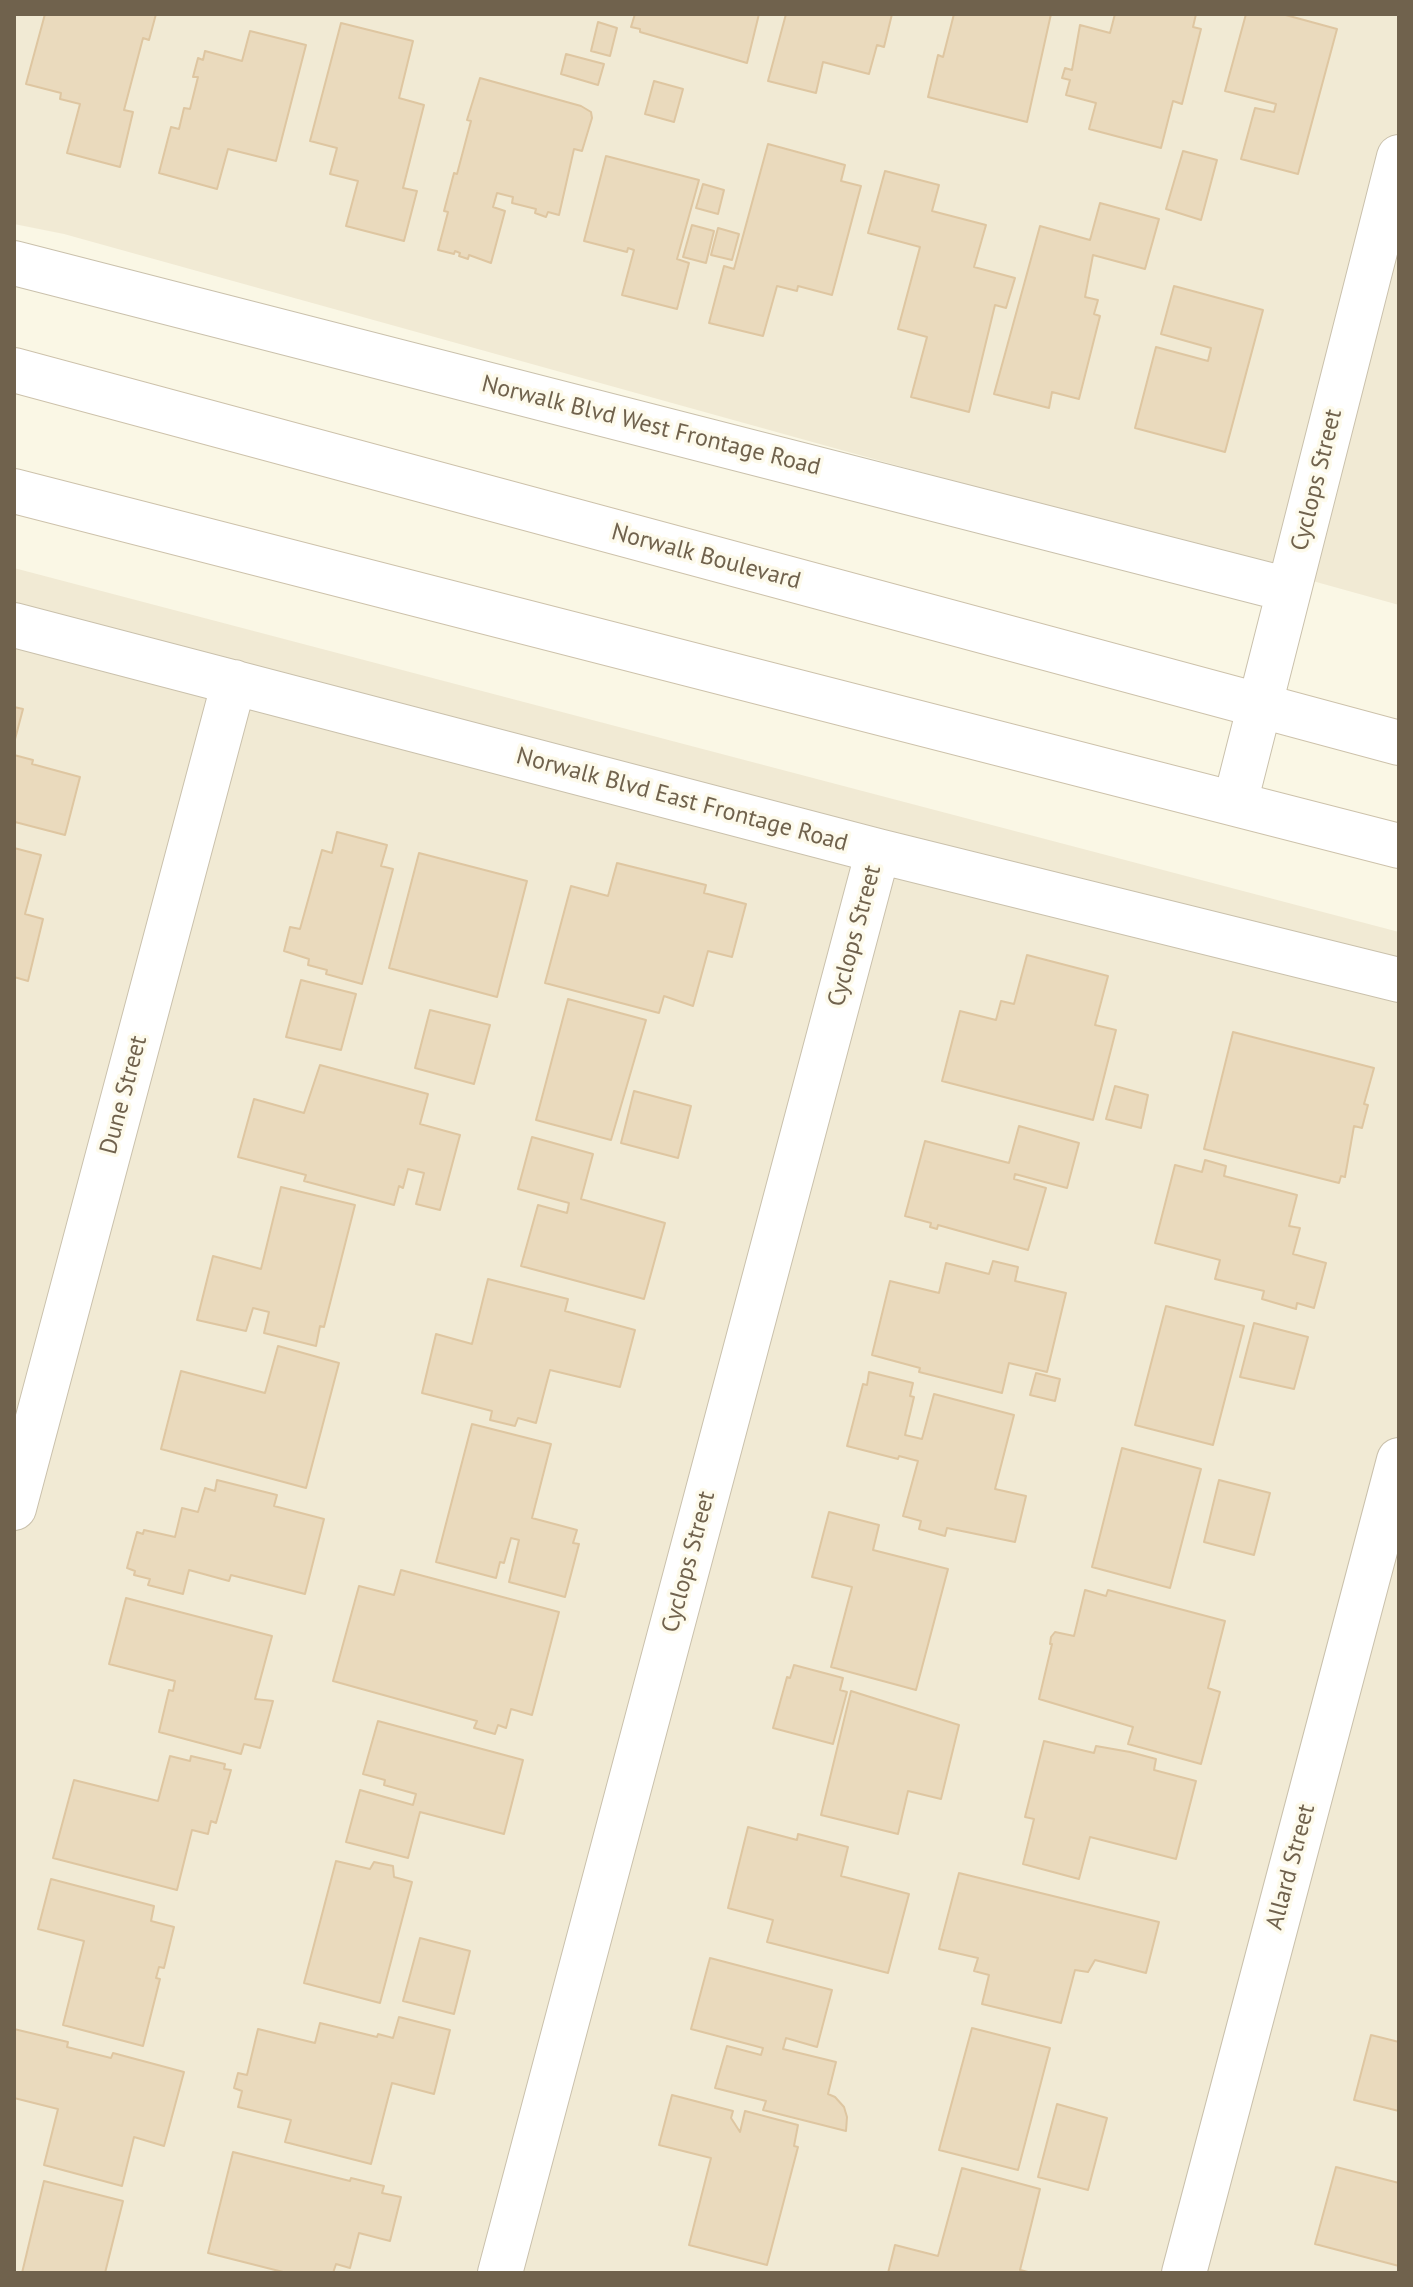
<!DOCTYPE html>
<style>
body{margin:0}
#map{position:relative;width:1413px;height:2287px;overflow:hidden;background:#faf7e5;font-family:"PT Sans",sans-serif}
canvas{display:block}
.frame{position:absolute;inset:0;border:16px solid #70624d;pointer-events:none}
</style>
<div id="map">
<canvas width="1413" height="2287"></canvas>
<div class="frame"></div>
</div>
<script>
const g = document.querySelector('canvas').getContext('2d');
g.lineJoin = 'round';
function fillPath(path, color) {
  g.fillStyle = color;
  g.fill(path, 'evenodd');
}
function toPath(rows) {
  const path = new Path2D();
  for (const r of rows) {
    path.moveTo(r[0], r[1]);
    for (let i = 2; i < r.length; i += 2) path.lineTo(r[i], r[i + 1]);
  }
  return path;
}
function strokePath(path, color, width, dash) {
  g.strokeStyle = color;
  g.lineWidth = width;
  g.lineCap = dash ? 'butt' : 'round';
  g.setLineDash(dash || []);
  g.stroke(path);
}
function drawText(font, color, halo, rows, align = 'center') {
  g.font = font + ' "PT Sans",sans-serif';
  g.lineWidth = 7;
  g.setLineDash([]);
  g.textBaseline = 'middle';
  g.strokeStyle = halo;
  g.fillStyle = color;
  for (const [text, x, y, turn = 0] of rows) {
    g.save();
    g.translate(x, y);
    g.rotate((+turn || 0) * Math.PI / 180);
    g.textAlign = isNaN(turn) ? turn : align;
    if (halo) g.strokeText(text, 0, 0);
    g.fillText(text, 0, 0);
    g.restore();
  }
}
fillPath(toPath([
 [14,14,1399,14,1399,605,64,234,14,224],
 [14,568,1399,932,1399,2273,14,2273]
]), '#f1ead4');
const building = toPath([
 [45,14,156,14,149,40,143,38,124,110,133,112,120,167,67,153,80,104,60,99,61,93,26,84,45,14],
 [635,14,759,14,747,63,640,32,640,29,631,27,635,14],
 [786,14,892,14,884,47,877,45,869,74,823,62,816,93,768,81,786,14],
 [954,14,1051,14,1027,122,928,97,938,55,943,57,954,14],
 [1115,14,1196,14,1193,27,1201,29,1182,104,1173,101,1161,148,1089,129,1096,103,1066,95,1070,80,1062,78,1065,68,1072,70,1080,25,1110,33,1115,14],
 [1246,14,1282,14,1337,29,1298,174,1241,159,1255,108,1274,112,1276,104,1225,91,1246,14],
 [598,22,617,28,610,56,591,51,598,22],
 [341,23,413,41,399,98,424,105,403,188,417,191,404,241,346,226,358,181,330,174,337,148,310,141,341,23],
 [250,31,306,45,276,161,228,149,217,189,159,173,171,127,179,129,184,108,190,109,198,77,193,77,198,58,203,60,205,51,242,61,250,31],
 [566,54,604,64,598,85,561,74,566,54],
 [480,78,581,106,591,112,592,118,582,151,574,149,559,215,548,212,546,217,535,213,536,209,512,203,513,197,497,193,493,207,505,211,491,263,469,255,468,259,459,256,460,253,455,251,454,254,438,250,448,212,444,211,454,173,457,174,471,121,467,120,480,78],
 [654,81,683,89,674,122,645,114,654,81],
 [768,144,845,165,841,181,861,186,832,295,798,286,797,291,777,286,763,336,709,323,724,266,734,269,768,144],
 [1183,151,1217,160,1201,220,1166,209,1183,151],
 [606,156,699,180,677,259,689,263,677,309,622,295,634,250,628,248,627,252,584,241,606,156],
 [885,171,939,185,932,211,986,225,974,267,1015,278,1006,308,995,305,969,412,911,397,927,337,898,329,920,247,868,233,885,171],
 [703,184,724,190,718,214,696,208,703,184],
 [1100,203,1159,219,1145,269,1093,255,1085,297,1098,300,1094,314,1100,316,1079,399,1052,392,1049,408,994,394,1040,226,1090,240,1100,203],
 [692,225,714,231,706,263,683,257,692,225],
 [718,228,739,234,732,260,711,255,718,228],
 [1174,286,1263,310,1225,452,1135,428,1156,347,1208,361,1211,348,1161,334,1174,286],
 [14,707,23,709,14,743,14,707],
 [14,755,33,760,32,764,80,777,65,835,15,822,14,827,14,755],
 [337,832,387,845,381,866,393,869,362,984,326,974,327,970,308,965,309,959,284,951,290,927,300,929,322,850,332,853,337,832],
 [14,848,41,855,25,914,43,919,28,981,14,977,14,848],
 [419,853,527,881,497,997,389,968,419,853],
 [617,863,706,885,704,893,746,904,732,957,708,951,693,1006,664,996,659,1013,545,983,571,886,608,896,617,863],
 [1027,955,1108,976,1095,1025,1116,1030,1093,1120,942,1081,960,1011,996,1020,1001,1001,1014,1004,1027,955],
 [301,980,356,994,341,1050,286,1037,301,980],
 [568,999,646,1020,611,1140,536,1120,568,999],
 [430,1010,490,1025,474,1084,415,1068,430,1010],
 [1233,1032,1374,1068,1364,1104,1368,1105,1362,1128,1354,1126,1345,1177,1341,1176,1339,1183,1204,1149,1233,1032],
 [320,1065,428,1094,420,1124,460,1135,440,1210,416,1204,424,1173,408,1169,403,1188,399,1186,394,1205,304,1181,306,1175,238,1157,254,1099,304,1113,320,1065],
 [1115,1086,1148,1095,1141,1128,1106,1119,1115,1086],
 [634,1091,691,1106,678,1158,621,1143,634,1091],
 [1019,1126,1079,1143,1067,1188,1015,1174,1014,1179,1046,1188,1028,1250,938,1225,937,1229,930,1227,931,1223,905,1216,925,1141,1009,1163,1019,1126],
 [532,1137,593,1154,581,1199,665,1223,644,1299,521,1266,538,1205,567,1213,569,1203,518,1189,532,1137],
 [1205,1160,1226,1166,1224,1176,1297,1195,1289,1226,1300,1228,1293,1254,1326,1263,1314,1308,1297,1303,1296,1309,1262,1299,1264,1291,1215,1279,1220,1260,1155,1243,1175,1165,1202,1172,1205,1160],
 [281,1187,355,1205,324,1327,320,1326,316,1346,264,1333,269,1312,253,1308,246,1331,197,1320,213,1256,261,1269,281,1187],
 [993,1261,1018,1267,1015,1281,1066,1293,1047,1372,1009,1363,1002,1393,919,1372,920,1368,872,1355,890,1281,939,1293,946,1263,989,1274,993,1261],
 [488,1279,568,1299,565,1311,635,1330,620,1387,550,1370,536,1423,518,1418,515,1426,490,1420,492,1411,422,1393,436,1334,472,1344,488,1279],
 [1166,1306,1244,1326,1213,1445,1135,1425,1166,1306],
 [1254,1323,1308,1337,1294,1389,1240,1377,1254,1323],
 [278,1346,339,1363,306,1488,161,1449,181,1371,265,1393,278,1346],
 [869,1372,913,1383,910,1396,914,1397,905,1435,922,1439,934,1394,1014,1415,995,1489,1026,1496,1015,1542,947,1528,945,1536,919,1529,921,1521,903,1516,918,1461,899,1456,898,1459,847,1446,863,1384,867,1385,869,1372],
 [1036,1373,1060,1379,1055,1401,1030,1395,1036,1373],
 [472,1424,551,1444,532,1518,577,1530,573,1543,579,1544,565,1597,509,1582,519,1540,511,1538,504,1563,500,1562,496,1578,436,1562,472,1424],
 [1122,1448,1201,1469,1170,1588,1092,1567,1122,1448],
 [217,1480,277,1495,274,1506,324,1519,305,1594,231,1575,229,1581,189,1570,183,1594,148,1585,150,1579,134,1575,135,1571,127,1568,137,1532,143,1534,144,1530,175,1537,182,1508,198,1512,205,1488,215,1491,217,1480],
 [1219,1480,1270,1493,1254,1555,1204,1542,1219,1480],
 [829,1512,879,1525,873,1550,948,1569,916,1690,831,1667,852,1587,812,1577,829,1512],
 [401,1570,559,1612,532,1715,511,1709,506,1728,498,1725,495,1734,474,1728,477,1721,333,1681,359,1586,394,1595,401,1570],
 [1085,1590,1106,1596,1108,1590,1225,1621,1208,1688,1220,1692,1201,1764,1128,1744,1133,1727,1039,1699,1052,1644,1050,1644,1051,1637,1055,1632,1074,1636,1085,1590],
 [126,1598,272,1636,255,1699,273,1701,260,1748,244,1744,241,1754,159,1732,169,1690,173,1691,175,1681,109,1664,126,1598],
 [794,1665,843,1678,840,1690,847,1692,833,1744,773,1728,787,1677,790,1678,794,1665],
 [851,1691,959,1725,941,1799,908,1791,898,1834,821,1815,851,1691],
 [378,1721,523,1760,504,1834,420,1812,408,1858,346,1842,360,1790,413,1805,416,1794,384,1785,385,1780,363,1774,378,1721],
 [1044,1741,1094,1753,1096,1746,1130,1752,1156,1759,1154,1770,1196,1781,1176,1859,1090,1837,1079,1879,1023,1864,1034,1819,1025,1817,1044,1741],
 [170,1756,190,1761,191,1756,225,1764,224,1769,231,1770,216,1823,211,1821,208,1834,192,1830,177,1890,53,1858,74,1780,158,1801,170,1756],
 [748,1827,797,1840,798,1834,848,1847,841,1876,909,1894,888,1973,767,1942,773,1920,728,1908,748,1827],
 [336,1861,370,1869,374,1862,393,1866,394,1877,412,1882,380,2003,304,1983,336,1861],
 [959,1873,1159,1922,1146,1973,1095,1960,1088,1972,1075,1970,1061,2023,982,2004,989,1975,974,1971,978,1958,939,1949,959,1873],
 [51,1879,154,1906,151,1921,174,1927,164,1968,159,1967,156,1978,160,1979,143,2046,63,2025,84,1941,38,1929,51,1879],
 [420,1938,470,1951,454,2014,403,2001,420,1938],
 [710,1958,832,1990,817,2047,786,2038,783,2049,836,2062,828,2094,835,2097,844,2107,847,2117,846,2131,763,2110,766,2101,715,2088,727,2046,761,2055,763,2048,691,2029,710,1958],
 [399,2017,450,2030,434,2094,392,2083,371,2164,285,2142,291,2120,238,2107,242,2091,234,2088,238,2073,247,2075,258,2029,315,2043,320,2023,377,2037,378,2034,393,2038,399,2017],
 [972,2028,1050,2048,1018,2170,939,2150,972,2028],
 [14,2029,68,2042,67,2047,111,2058,113,2053,184,2072,164,2146,134,2137,122,2186,44,2165,58,2109,14,2098,14,2029],
 [1371,2035,1399,2042,1399,2111,1354,2100,1371,2035],
 [672,2095,733,2111,731,2118,740,2132,745,2111,798,2125,794,2146,798,2147,767,2265,689,2245,711,2158,659,2145,672,2095],
 [1057,2104,1107,2118,1088,2190,1038,2177,1057,2104],
 [233,2152,350,2181,351,2178,384,2186,382,2193,401,2197,390,2241,359,2233,350,2268,336,2264,333,2273,287,2273,208,2253,233,2152],
 [1336,2167,1399,2183,1399,2266,1315,2244,1336,2167],
 [962,2168,1040,2189,1020,2270,1032,2273,888,2273,895,2245,938,2256,962,2168],
 [44,2181,123,2201,105,2273,17,2273,22,2273,44,2181]
]);
fillPath(building, '#eadabd');
strokePath(building, '#dec6a1', 2);
const minor = toPath([
 [14,263,1289,590],
 [14,625,878,851,1399,980],
 [1235,803,1399,157],
 [14,1508,234,682],
 [500,2273,878,851],
 [1184,2273,1399,1460]
]);
const secondary = toPath([
 [14,370,1399,743],
 [14,491,1399,846]
]);
strokePath(minor, '#cac1ac', 46);
strokePath(secondary, '#cdc2ab', 46);
strokePath(minor, '#fff', 44);
strokePath(secondary, '#fff', 44);
drawText('24px', '#70624d', '#fdfaeb', [
 ["Norwalk Blvd West Frontage Road",651,426,14],
 ["Cyclops Street",1317,480,-76],
 ["Norwalk Boulevard",706,557,15],
 ["Norwalk Blvd East Frontage Road",682,800,15],
 ["Cyclops Street",855,936,-75],
 ["Dune Street",124,1095,-75],
 ["Cyclops Street",689,1562,-75],
 ["Allard Street",1291,1867,-75]
]);
</script>
